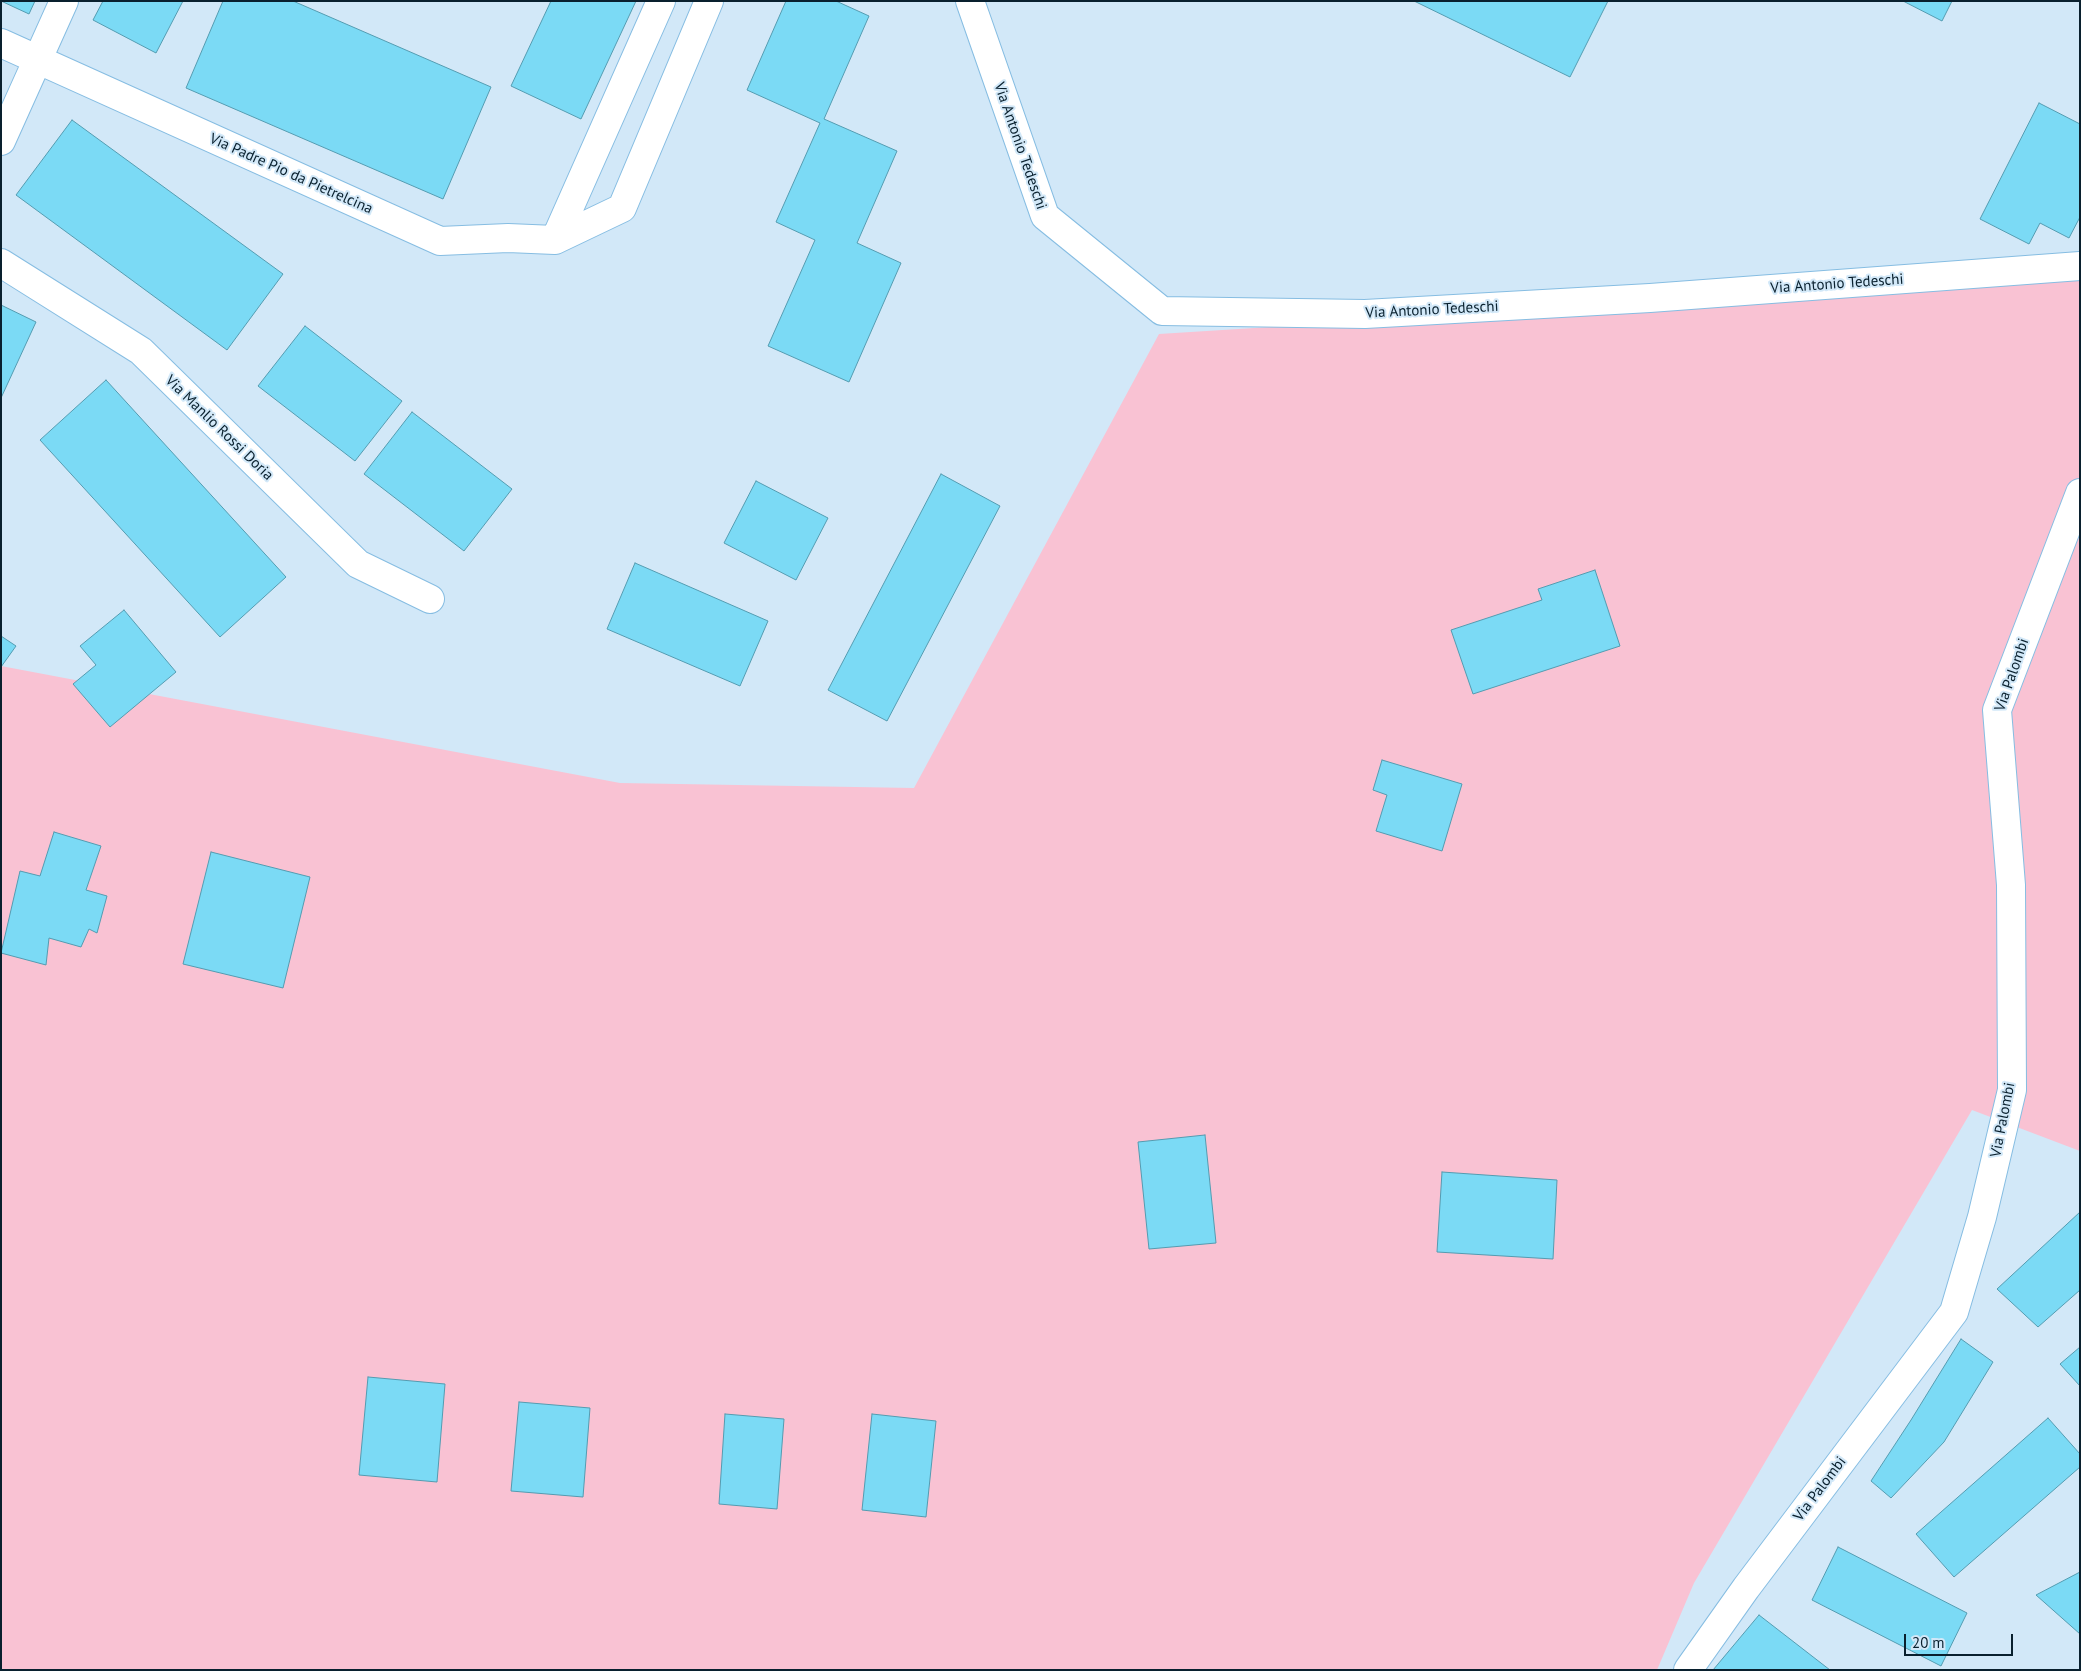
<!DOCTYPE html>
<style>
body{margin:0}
#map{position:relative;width:2081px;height:1671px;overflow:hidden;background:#d2e8f8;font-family:"PT Sans",sans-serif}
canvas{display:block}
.frame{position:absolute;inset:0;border:2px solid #09202e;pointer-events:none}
.scale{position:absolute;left:1904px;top:1634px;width:109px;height:22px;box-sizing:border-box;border:2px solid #09202e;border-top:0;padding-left:6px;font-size:15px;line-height:18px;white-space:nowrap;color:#09202e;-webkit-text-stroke:4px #d2e8f8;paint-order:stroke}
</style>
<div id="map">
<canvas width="2081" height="1671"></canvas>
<div class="frame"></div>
<div class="scale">20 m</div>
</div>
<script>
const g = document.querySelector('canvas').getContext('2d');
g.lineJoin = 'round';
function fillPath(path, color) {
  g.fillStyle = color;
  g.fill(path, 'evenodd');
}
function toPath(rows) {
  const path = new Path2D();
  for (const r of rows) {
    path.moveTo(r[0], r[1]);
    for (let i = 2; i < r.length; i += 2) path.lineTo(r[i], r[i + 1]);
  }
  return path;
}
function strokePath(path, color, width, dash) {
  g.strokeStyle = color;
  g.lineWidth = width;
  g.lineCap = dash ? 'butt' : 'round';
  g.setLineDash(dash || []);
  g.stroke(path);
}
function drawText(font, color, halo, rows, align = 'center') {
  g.font = font + ' "PT Sans",sans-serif';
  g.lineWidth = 4;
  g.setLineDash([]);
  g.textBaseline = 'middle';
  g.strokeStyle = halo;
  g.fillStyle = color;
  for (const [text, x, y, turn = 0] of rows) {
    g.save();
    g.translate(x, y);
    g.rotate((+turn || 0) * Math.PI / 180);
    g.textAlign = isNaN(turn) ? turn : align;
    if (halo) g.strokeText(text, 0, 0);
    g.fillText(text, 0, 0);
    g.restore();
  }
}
fillPath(toPath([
 [2080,276,2080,1151,1972,1110,1694,1583,1657,1670,1,1670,1,666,620,783,914,788,1159,334]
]), '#f9c2d3');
const building = toPath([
 [1,1,35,1,29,14,1,1],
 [103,1,183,1,156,53,93,20,103,1],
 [223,1,293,1,491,87,443,199,186,88,223,1],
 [551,1,636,1,581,119,511,86,551,1],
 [786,1,836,1,869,16,824,119,897,151,857,243,901,263,849,382,768,346,815,240,776,222,820,123,747,90,786,1],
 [1414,1,1608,1,1570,77,1414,1],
 [1903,1,1952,1,1942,21,1903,1],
 [2039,103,2080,124,2080,217,2069,238,2040,223,2029,244,1980,219,2039,103],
 [72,120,283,274,227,350,16,195,72,120],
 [1,305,36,322,1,398,1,305],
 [305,326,402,401,355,461,258,386,305,326],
 [106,380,286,577,220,637,40,440,106,380],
 [412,412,512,489,464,551,364,474,412,412],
 [941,474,1000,506,887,721,828,690,941,474],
 [756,481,828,518,796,580,724,543,756,481],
 [635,563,768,621,740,686,607,629,635,563],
 [1595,570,1620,646,1473,694,1451,630,1542,600,1538,589,1595,570],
 [124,610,176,672,110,727,73,684,96,665,80,646,124,610],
 [1,636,16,646,1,667,1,636],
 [1382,760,1462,784,1442,851,1376,831,1387,795,1373,790,1382,760],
 [54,832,101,846,86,890,107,896,97,933,89,929,81,947,49,938,46,965,1,953,20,871,40,876,54,832],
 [211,852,310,877,283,988,183,964,211,852],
 [1205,1135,1216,1243,1149,1249,1138,1142,1205,1135],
 [1442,1172,1557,1180,1553,1259,1437,1252,1442,1172],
 [2080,1212,2080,1290,2038,1327,1997,1289,2080,1212],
 [1961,1339,1993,1362,1944,1442,1891,1498,1871,1481,1911,1420,1961,1339],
 [2080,1347,2080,1386,2060,1364,2080,1347],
 [368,1377,445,1384,437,1482,359,1475,368,1377],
 [519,1402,590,1408,583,1497,511,1491,519,1402],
 [725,1414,784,1419,777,1509,719,1504,725,1414],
 [872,1414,936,1421,926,1517,862,1510,872,1414],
 [2048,1418,2080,1454,2080,1467,1954,1577,1916,1534,2048,1418],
 [1838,1547,1967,1613,1941,1666,1812,1600,1838,1547],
 [2080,1572,2080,1634,2036,1595,2080,1572],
 [1759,1615,1830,1670,1713,1670,1759,1615]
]);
fillPath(building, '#7bdaf5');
strokePath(building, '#549cb1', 1);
const minor = toPath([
 [970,1,1045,216,1162,311,1365,314,1650,298,2080,266],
 [1,43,440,241,508,238,555,240,661,1],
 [1,141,64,1],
 [555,240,622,208,709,1],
 [1,263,141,351,358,564,430,599],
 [1688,1670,1746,1588,1954,1312,1982,1217,2012,1090,2011,885,1997,710,2080,493]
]);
strokePath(minor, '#86bde2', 30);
strokePath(minor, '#fff', 28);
drawText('15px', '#09202e', '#d2e8f8', [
 ["Via Antonio Tedeschi",1020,146,71],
 ["Via Padre Pio da Pietrelcina",291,174,24],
 ["Via Antonio Tedeschi",1837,284,-4],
 ["Via Antonio Tedeschi",1432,310,-3],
 ["Via Manlio Rossi Doria",219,428,44],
 ["Via Palombi",2012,675,-71],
 ["Via Palombi",2003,1120,-79],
 ["Via Palombi",1820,1489,-53]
]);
</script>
